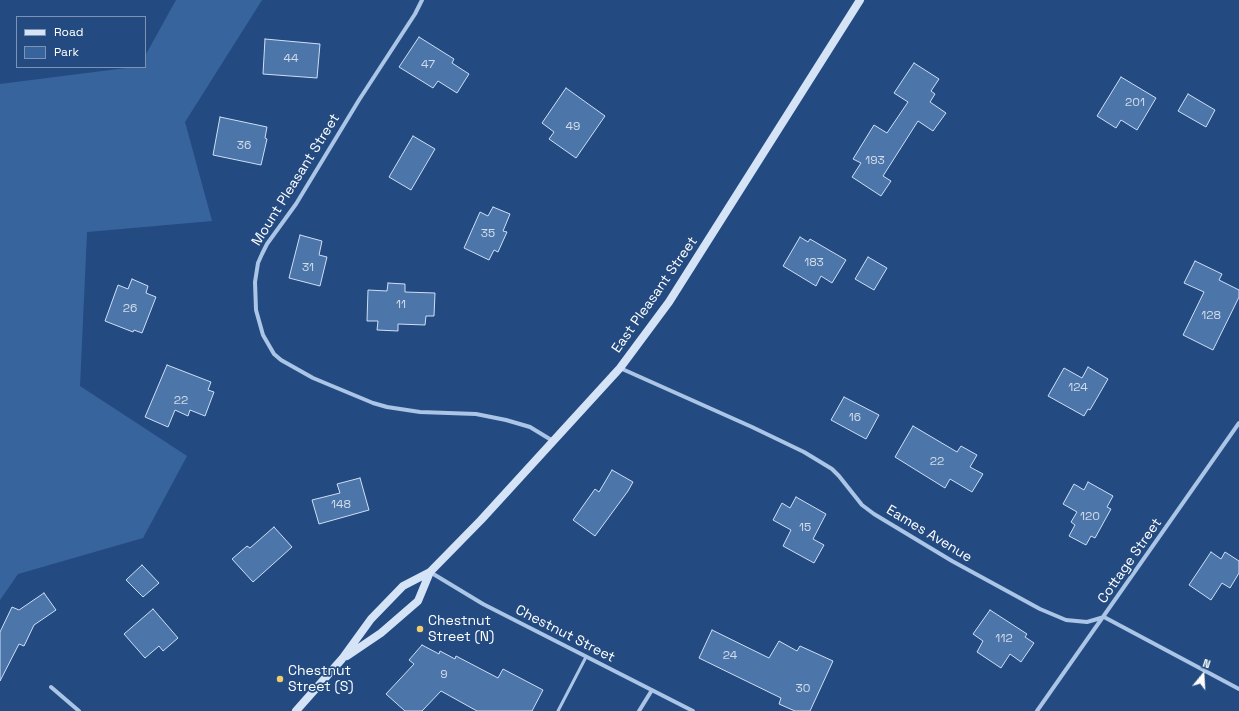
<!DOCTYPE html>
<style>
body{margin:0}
#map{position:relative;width:1239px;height:711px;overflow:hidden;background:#244b81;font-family:"Space Grotesk",sans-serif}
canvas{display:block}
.legend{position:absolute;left:16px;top:16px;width:130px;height:52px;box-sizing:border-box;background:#244b81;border:1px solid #7c93b3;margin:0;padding:5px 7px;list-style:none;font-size:12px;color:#fff}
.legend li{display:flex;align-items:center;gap:8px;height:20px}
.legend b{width:20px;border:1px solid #7c93b3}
.north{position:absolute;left:1183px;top:655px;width:40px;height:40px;-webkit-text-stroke:3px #244b81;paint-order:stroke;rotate:18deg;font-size:11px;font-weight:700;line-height:16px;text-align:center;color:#fff}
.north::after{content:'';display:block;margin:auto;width:14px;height:18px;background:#fff;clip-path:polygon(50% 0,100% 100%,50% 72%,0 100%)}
</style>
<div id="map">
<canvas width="1239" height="711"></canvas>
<ul class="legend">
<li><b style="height:5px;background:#d5e3f6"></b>Road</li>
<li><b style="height:11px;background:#38649e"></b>Park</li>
</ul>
<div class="north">N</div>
</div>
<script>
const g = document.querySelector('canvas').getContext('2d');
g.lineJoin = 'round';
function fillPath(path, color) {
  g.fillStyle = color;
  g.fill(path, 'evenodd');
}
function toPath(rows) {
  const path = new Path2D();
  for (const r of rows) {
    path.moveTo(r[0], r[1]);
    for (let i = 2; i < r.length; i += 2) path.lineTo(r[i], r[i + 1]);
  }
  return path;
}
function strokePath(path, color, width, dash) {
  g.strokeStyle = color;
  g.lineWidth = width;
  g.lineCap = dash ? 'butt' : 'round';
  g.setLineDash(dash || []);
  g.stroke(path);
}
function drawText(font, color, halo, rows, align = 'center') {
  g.font = font + ' "Space Grotesk",sans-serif';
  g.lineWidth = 3.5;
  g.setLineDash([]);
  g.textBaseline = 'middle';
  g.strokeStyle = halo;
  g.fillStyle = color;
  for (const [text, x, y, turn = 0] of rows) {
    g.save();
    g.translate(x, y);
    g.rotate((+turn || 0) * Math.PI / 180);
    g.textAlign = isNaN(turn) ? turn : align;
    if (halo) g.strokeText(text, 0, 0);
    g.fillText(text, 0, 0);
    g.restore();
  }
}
fillPath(toPath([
 [176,0,262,0,185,122,212,221,87,232,80,386,187,456,143,538,18,574,0,600,0,84,134,67,145,67,145,56]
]), '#38649e');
const building = toPath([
 [419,37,454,59,452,63,469,74,457,93,438,81,433,88,399,67,419,37],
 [265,39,320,44,317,78,263,74,265,39],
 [914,63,939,79,931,91,935,94,930,102,946,113,933,131,918,121,883,176,891,181,881,196,852,177,861,163,853,159,874,125,887,133,908,102,894,93,914,63],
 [1121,77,1156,98,1137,130,1121,120,1116,128,1097,116,1121,77],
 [566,88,605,116,576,158,549,139,554,132,542,123,566,88],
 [1188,94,1215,110,1206,127,1178,111,1188,94],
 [220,117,267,127,265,138,267,139,261,165,213,155,220,117],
 [413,136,435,149,411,190,389,177,413,136],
 [493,207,510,214,503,231,507,232,498,252,494,250,489,260,464,248,480,212,488,216,493,207],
 [300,235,322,241,319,255,327,257,320,286,289,278,300,235],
 [800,237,808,242,810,239,846,260,832,283,821,276,816,286,783,266,800,237],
 [868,257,887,268,874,290,855,279,868,257],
 [1195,261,1222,274,1219,280,1239,290,1239,297,1213,350,1183,335,1204,292,1184,283,1195,261],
 [132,279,148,286,146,293,156,297,142,333,134,330,133,332,105,321,118,285,128,289,132,279],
 [388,283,405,284,405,292,435,293,434,316,426,316,425,325,398,324,398,331,377,330,378,321,367,321,368,290,387,291,388,283],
 [167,365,211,382,208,390,214,392,205,416,190,410,188,416,175,410,168,427,145,417,167,365],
 [1088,367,1108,379,1090,410,1088,409,1084,416,1048,396,1064,368,1082,378,1088,367],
 [844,397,879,415,866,439,831,420,844,397],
 [913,426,957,452,961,446,977,455,970,467,983,474,972,492,950,479,945,488,895,457,913,426],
 [612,470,633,482,628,491,595,536,573,520,595,489,599,492,612,470],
 [360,478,369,510,319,524,312,500,340,493,337,484,360,478],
 [1088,482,1113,496,1107,507,1111,509,1095,538,1091,536,1086,545,1069,536,1075,525,1071,522,1077,512,1063,504,1074,484,1084,490,1088,482],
 [796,497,826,514,813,539,824,545,814,563,783,546,791,530,773,520,782,503,790,508,796,497],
 [274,527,292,547,253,582,232,559,247,546,250,548,274,527],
 [1211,552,1221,559,1225,552,1239,561,1239,573,1230,588,1222,583,1211,600,1189,585,1211,552],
 [142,565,159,583,143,597,126,580,142,565],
 [44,593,56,610,34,625,24,646,19,644,0,681,0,632,12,607,19,610,44,593],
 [153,609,178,638,163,651,159,646,145,658,124,634,153,609],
 [990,610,1027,634,1025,637,1034,643,1021,662,1010,654,1001,668,977,652,983,641,973,634,990,610],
 [712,630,769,658,779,641,797,651,800,646,833,661,810,711,795,711,779,704,781,698,699,658,712,630],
 [422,645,439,654,440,651,455,659,456,656,498,678,503,669,543,690,532,711,477,711,441,691,422,711,405,711,386,694,414,664,409,660,422,645]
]);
fillPath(building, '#4c75a9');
strokePath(building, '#cedff5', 1);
strokePath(toPath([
 [558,711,586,657]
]), '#abc5e7', 3);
strokePath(toPath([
 [422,0,415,14,359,100,296,204,267,244,262,254,258,263,255,282,256,310,263,335,274,354,281,360,313,378,373,403,387,407,420,412,476,414,506,420,530,427,553,441],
 [620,368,752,427,804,452,832,469,839,476,862,505,874,514,952,561,1040,609,1066,620,1087,622,1104,617,1239,689],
 [430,572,483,604,693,711],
 [51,687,79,711],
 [639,711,652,690],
 [1037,711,1239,423]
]), '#abc5e7', 4);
strokePath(toPath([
 [347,656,381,633,418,601,430,572],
 [296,711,342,659,371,619,403,586,430,572,481,520,620,368,669,302,860,0]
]), '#d5e3f6', 8);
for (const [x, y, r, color] of [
 [420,629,4,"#f1cd6e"],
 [280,679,4,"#f1cd6e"]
]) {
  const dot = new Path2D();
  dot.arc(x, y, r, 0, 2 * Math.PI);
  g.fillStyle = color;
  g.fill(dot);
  strokePath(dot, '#244b81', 1.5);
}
drawText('12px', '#d2dcea', null, [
 ["44",291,59],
 ["47",428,65],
 ["201",1135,103],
 ["49",573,127],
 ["36",244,146],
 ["193",875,161],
 ["35",488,234],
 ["183",814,263],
 ["31",308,268],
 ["11",401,305],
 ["26",130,309],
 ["128",1211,316],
 ["124",1078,388],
 ["22",181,401],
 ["16",855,418],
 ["22",937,462],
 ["148",341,505],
 ["120",1090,517],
 ["15",805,528],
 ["112",1004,639],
 ["24",730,656],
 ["9",444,675],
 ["30",803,689]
]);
drawText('14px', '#fff', '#244b81', [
 ["Mount Pleasant Street",296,180,-58],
 ["East Pleasant Street",655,295,-55],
 ["Eames Avenue",929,534,31],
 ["Cottage Street",1130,561,-55],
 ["Chestnut Street",565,634,27]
]);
drawText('14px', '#fff', '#244b81', [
 ["Chestnut",428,621],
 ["Street (N)",428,637],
 ["Chestnut",288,671],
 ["Street (S)",288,687]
], 'left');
</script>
